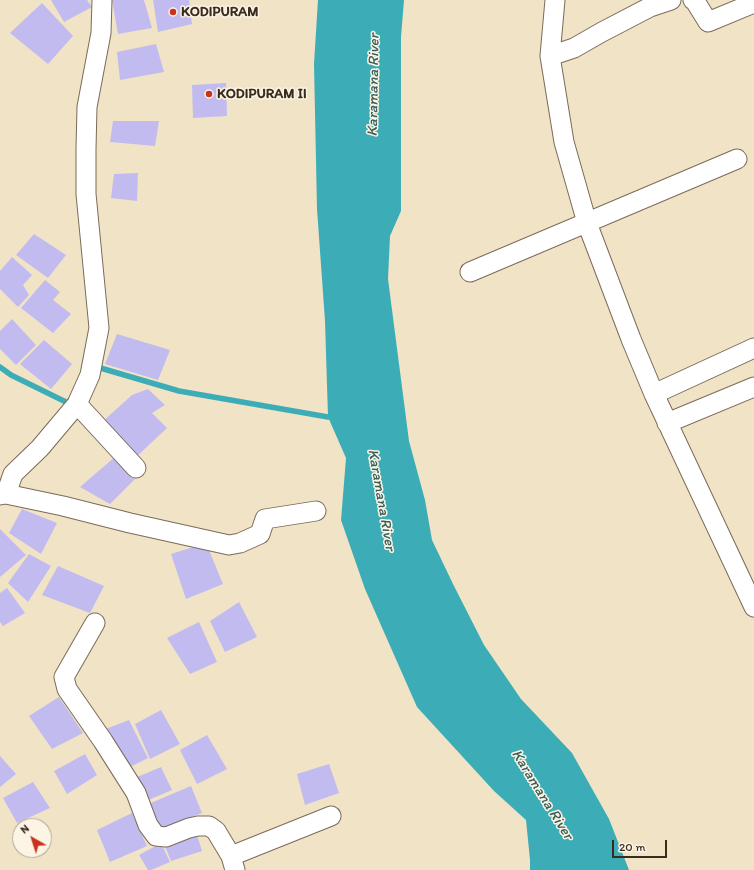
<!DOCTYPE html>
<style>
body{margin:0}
#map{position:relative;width:754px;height:870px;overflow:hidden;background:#f1e3c6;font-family:Itim,sans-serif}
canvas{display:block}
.north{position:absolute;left:12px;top:818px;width:40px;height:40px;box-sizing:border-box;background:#fcf5e5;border:1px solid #afa495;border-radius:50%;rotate:321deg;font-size:11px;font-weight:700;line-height:16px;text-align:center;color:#3b2a1e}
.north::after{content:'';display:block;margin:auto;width:14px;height:18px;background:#c8321e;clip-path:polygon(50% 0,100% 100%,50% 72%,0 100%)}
.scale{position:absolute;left:612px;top:840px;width:55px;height:18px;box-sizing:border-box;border:2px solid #3b2a1e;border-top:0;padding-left:5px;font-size:12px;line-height:14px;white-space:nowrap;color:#3b2a1e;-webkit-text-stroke:3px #fcf5e5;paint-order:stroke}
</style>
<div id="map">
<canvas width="754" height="870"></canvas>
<div class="north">N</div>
<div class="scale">20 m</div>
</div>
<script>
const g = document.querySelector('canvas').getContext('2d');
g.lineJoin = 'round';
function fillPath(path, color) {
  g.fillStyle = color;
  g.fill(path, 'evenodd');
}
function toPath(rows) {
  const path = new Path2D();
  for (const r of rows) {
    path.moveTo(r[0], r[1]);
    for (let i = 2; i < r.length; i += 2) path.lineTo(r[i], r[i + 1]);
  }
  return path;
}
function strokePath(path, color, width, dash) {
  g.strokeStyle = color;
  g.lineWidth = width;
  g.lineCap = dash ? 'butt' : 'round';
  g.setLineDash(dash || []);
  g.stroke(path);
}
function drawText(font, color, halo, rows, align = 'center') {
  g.font = font + ' Itim,sans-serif';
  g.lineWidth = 3;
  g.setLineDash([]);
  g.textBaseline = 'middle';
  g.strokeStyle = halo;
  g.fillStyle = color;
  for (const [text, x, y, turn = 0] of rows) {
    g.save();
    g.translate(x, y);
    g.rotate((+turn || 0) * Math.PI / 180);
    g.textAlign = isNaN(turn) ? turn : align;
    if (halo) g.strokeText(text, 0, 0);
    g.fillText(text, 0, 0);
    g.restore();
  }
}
fillPath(toPath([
 [318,0,404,0,401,37,401,211,390,236,388,279,409,441,425,500,432,540,453,584,484,645,521,699,572,753,609,819,629,870,530,870,530,860,526,820,494,791,417,707,365,589,341,520,346,458,328,417,325,321,317,209,314,64]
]), '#3cadb7');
strokePath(toPath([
 [0,367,11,375,68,403,70,400],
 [97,367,179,391,328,417]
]), '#3cadb7', 5.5);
fillPath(toPath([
 [51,0,87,0,92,7,64,22],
 [112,0,144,0,152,28,118,34],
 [153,0,189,0,192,24,158,32],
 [42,3,73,36,48,64,10,33],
 [156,44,164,72,120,80,117,52],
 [226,83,227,116,193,118,192,85],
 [113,121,159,121,155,146,110,142],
 [138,173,137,201,111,198,114,174],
 [34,234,66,255,48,278,16,255],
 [12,257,32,275,23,285,29,295,18,307,0,289,0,271],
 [45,280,60,292,53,300,71,314,53,333,21,308],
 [12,319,36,345,16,365,0,349,0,331],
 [117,334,170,350,158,380,105,364],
 [44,340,72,364,51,389,20,364],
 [148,389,165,405,152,413,167,428,135,458,102,422,132,395],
 [116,456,136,478,110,504,80,487],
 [22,509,57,523,41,554,9,533],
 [0,529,26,555,0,577],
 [206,543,223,584,186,599,171,554],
 [29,554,51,566,28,602,8,583],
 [58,566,104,586,90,613,42,595],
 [7,588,25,613,3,626,0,622,0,593],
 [239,602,257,637,225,652,210,621],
 [199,622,217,662,190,674,167,638],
 [59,697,83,733,52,749,29,716],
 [161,710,180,744,150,759,135,724],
 [129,720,148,758,130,767,103,730],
 [207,735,227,769,197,784,180,750],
 [85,754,97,775,67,794,54,771],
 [0,756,16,774,0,787],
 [329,764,339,793,305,805,297,774],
 [161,767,172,790,146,801,135,778],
 [33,782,50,808,17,823,3,798],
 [191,786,202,813,157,830,146,805],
 [132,813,147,846,110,862,97,830],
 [196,832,202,851,171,861,164,844],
 [161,843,170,862,151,870,148,870,139,855]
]), '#c2bbf0');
const minor = toPath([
 [555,0,550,56,564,142,587,223,631,339,654,394,754,607],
 [693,0,695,1,708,22,754,3],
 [550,56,574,48,602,32,650,7,671,0],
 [470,272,737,159],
 [654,394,754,348],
 [77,404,136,468],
 [667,423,754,387],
 [6,494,63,506,130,523,229,545,240,543,260,534,265,519,316,511],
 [0,495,6,494,13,474,40,448,77,404,90,375,99,328,86,194,86,149,87,107,101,33,102,0],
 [95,623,64,677,67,689,103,741,136,793,148,825,156,836,166,837,189,828,198,826,209,826,216,831,231,856,235,870],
 [231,856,331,816]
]);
strokePath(minor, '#7b6b59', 21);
strokePath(minor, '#fff', 19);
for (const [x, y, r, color] of [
 [173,12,4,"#c8321e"],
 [209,94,4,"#c8321e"]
]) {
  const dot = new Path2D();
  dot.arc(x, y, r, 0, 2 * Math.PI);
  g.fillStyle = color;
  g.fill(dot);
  strokePath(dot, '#fcf5e5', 1.5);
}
drawText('bold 14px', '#3b2a1e', '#fcf5e5', [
 ["KODIPURAM",181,12],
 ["KODIPURAM II",217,94]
], 'left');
drawText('italic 15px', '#3b5e5b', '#fcf5e5', [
 ["Karamana River",374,85,-89],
 ["Karamana River",381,500,80],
 ["Karamana River",542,795,58]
]);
</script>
